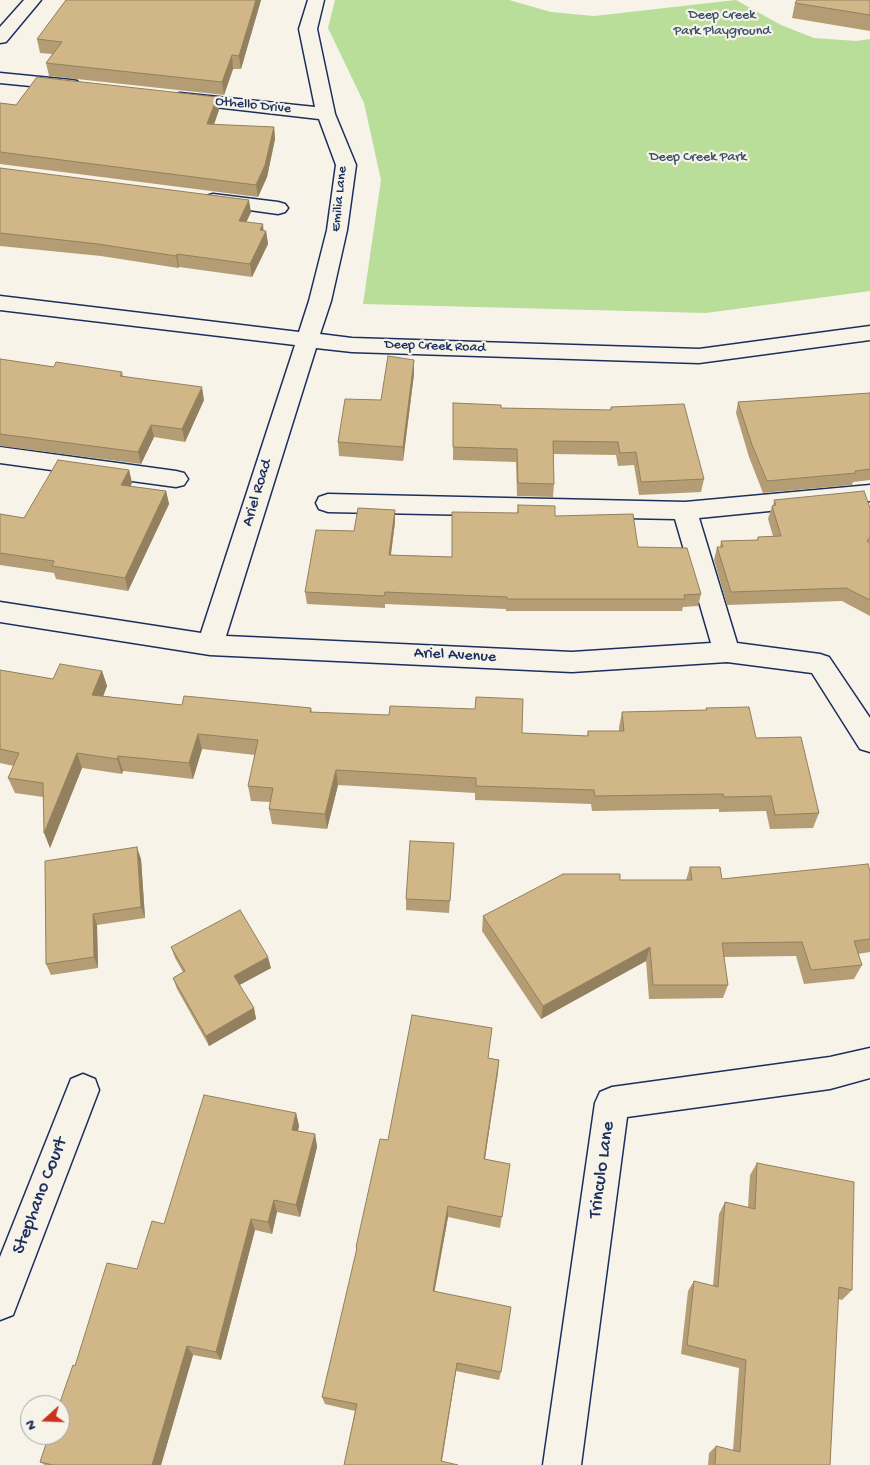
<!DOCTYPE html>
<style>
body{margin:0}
#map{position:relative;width:870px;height:1465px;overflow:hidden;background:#f7f3e8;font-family:"Gochi Hand",sans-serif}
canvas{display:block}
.north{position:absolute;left:20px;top:1395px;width:50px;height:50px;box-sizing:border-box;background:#f7f3e8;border:1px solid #9fa5b1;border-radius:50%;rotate:250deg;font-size:14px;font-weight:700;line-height:20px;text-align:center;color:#1b2f5e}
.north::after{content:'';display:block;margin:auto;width:18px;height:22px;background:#c8321e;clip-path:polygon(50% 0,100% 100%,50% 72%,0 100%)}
</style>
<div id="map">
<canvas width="870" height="1465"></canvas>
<div class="north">N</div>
</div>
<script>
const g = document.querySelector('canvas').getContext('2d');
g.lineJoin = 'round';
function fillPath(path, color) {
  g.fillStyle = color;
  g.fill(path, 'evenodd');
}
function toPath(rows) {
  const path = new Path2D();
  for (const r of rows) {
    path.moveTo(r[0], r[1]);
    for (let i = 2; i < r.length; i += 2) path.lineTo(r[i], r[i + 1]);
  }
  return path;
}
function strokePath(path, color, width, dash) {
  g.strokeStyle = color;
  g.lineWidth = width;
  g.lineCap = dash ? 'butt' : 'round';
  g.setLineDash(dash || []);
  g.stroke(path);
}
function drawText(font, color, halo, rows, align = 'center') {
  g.font = font + ' "Gochi Hand",sans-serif';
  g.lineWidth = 4.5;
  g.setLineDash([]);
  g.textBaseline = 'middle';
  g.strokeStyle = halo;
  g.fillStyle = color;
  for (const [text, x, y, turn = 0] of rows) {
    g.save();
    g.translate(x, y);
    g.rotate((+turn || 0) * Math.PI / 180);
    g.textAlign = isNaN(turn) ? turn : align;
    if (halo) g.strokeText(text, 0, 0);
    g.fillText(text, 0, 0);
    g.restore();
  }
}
fillPath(toPath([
 [335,0,509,0,551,12,594,16,736,0,781,25,814,38,856,41,870,39,870,291,706,313,363,304,381,180,364,103,328,28]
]), '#b8de99');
const minor = toPath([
 [24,0,41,0,6,42,0,43,0,27,24,0],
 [308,0,324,0,317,29,335,114,356,165,347,230,331,301,320,334,352,338,699,349,870,326,870,340,699,363,352,352,316,348,226,636,572,652,711,643,675,519,328,512,319,509,316,503,319,497,328,494,685,502,870,485,870,501,699,518,737,643,820,654,829,657,870,718,870,752,860,749,812,673,727,662,572,672,210,655,0,622,0,602,201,633,295,345,0,310,0,296,299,332,309,301,327,230,336,165,319,119,180,103,174,102,171,98,174,94,180,93,315,107,299,29,308,0],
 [0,73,71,80,77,81,80,85,77,89,71,90,0,83,0,73],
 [213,194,278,202,285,204,288,208,285,212,278,214,206,204,203,200,206,196,213,194],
 [0,447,176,471,184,473,188,479,184,485,176,487,0,463,0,447],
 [870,1048,870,1078,830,1089,627,1117,581,1465,543,1465,595,1103,600,1092,612,1087,830,1057,870,1048],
 [83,1074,95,1079,99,1090,13,1315,0,1320,0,1257,71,1079,83,1074]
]);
strokePath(minor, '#1b2f5e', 3);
fillPath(minor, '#f7f3e8');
fillPath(toPath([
 [66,0,261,0,241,69,233,69,224,95,49,76,46,63,52,54,40,53,37,39],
 [870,0,870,31,792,18,795,3],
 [0,103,16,105,219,110,214,125,274,127,275,139,267,177,258,197,0,164],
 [0,168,251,212,246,222,263,231,266,231,268,244,252,277,179,267,178,268,101,256,0,246],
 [0,359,54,367,122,372,123,376,204,400,185,442,154,437,141,464,0,446],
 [414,374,403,461,339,456,338,442,381,400],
 [870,393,870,480,853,482,852,485,763,493,749,457,736,413,738,402],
 [453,403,501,408,610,410,611,407,704,479,701,492,639,495,634,465,618,466,616,455,553,454,554,484,553,497,517,496,516,462,453,460],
 [129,470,132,483,130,486,166,491,169,504,128,591,56,579,54,573,0,565,0,514,24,518],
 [774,500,870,508,870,616,842,601,727,605,714,560,717,547,720,547,721,541,757,540,758,537,773,536,768,519,772,506,773,506],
 [518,505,555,516,638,547,701,594,698,606,683,607,682,611,506,611,506,609,385,604,385,608,307,604,305,592,354,531,395,510,395,522,391,555,451,557,517,513],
 [0,670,53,679,102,671,107,686,103,696,182,705,311,708,312,712,522,733,587,736,588,731,619,731,619,727,622,712,706,710,706,708,756,738,819,813,813,828,770,829,766,811,719,812,719,809,592,811,591,804,475,800,475,793,338,785,327,829,272,824,269,809,270,802,251,801,248,786,255,755,202,749,193,779,123,771,122,774,82,768,50,848,43,797,15,793,8,778,14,766,0,763],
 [453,855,449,913,406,910,406,899],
 [141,859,145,918,97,925,98,968,51,975,46,964],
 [690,867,722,879,870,871,870,952,858,954,862,965,854,979,804,984,796,956,724,957,728,985,723,998,649,999,646,961,541,1019,482,931,483,916,620,880,686,880],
 [171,947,271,968,239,985,254,1008,256,1019,209,1046,177,989,173,978,183,972,175,958],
 [490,1041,488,1058,499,1060,485,1159,510,1164,500,1228,448,1217,434,1291,501,1372,499,1380,456,1371,442,1461,344,1465,355,1411,325,1404,322,1397,357,1252,356,1247,388,1140],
 [296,1113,299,1126,298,1131,315,1134,317,1147,300,1217,277,1212,272,1234,255,1230,221,1360,193,1355,161,1465,45,1465,40,1462,75,1366,137,1269,164,1224],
 [757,1163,852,1290,842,1300,838,1299,830,1465,708,1465,709,1453,716,1446,733,1450,739,1368,681,1354,688,1291,694,1281,713,1286,719,1214,725,1202,748,1207,750,1175]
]), '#b49d74');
fillPath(toPath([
 [256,0,261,0,241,69,239,56],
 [232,55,233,69,224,95,222,82],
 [217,97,219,110,209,137,207,124],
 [274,127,275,139,267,177,258,197,256,185],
 [249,200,251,212,241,234,239,221],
 [263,224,264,236,266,231,268,244,252,277,250,264,260,230],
 [177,254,179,267,178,268,176,256],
 [414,360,414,374,403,461,403,447],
 [202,387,204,400,185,442,182,429],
 [151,425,154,437,141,464,138,452],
 [129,470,132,483,125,498,121,485],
 [166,491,169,504,128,591,125,578],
 [395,510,395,522,389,567,389,555],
 [102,671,107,686,98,710,92,695],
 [198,734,202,749,193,779,189,763],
 [77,753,82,768,50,848,44,833],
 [118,756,123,771,122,774,117,759],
 [336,770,338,785,327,829,325,814],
 [137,847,141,859,145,918,141,907],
 [93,914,97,925,98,968,94,957],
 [650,947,646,961,541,1019,543,1006],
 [268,957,271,968,236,987,234,976],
 [254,1008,256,1019,209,1046,206,1036],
 [499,1060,498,1073,483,1171,484,1159],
 [296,1113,299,1126,295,1143,292,1130],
 [315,1134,317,1147,300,1217,296,1205],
 [274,1200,277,1212,272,1234,268,1222],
 [448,1206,448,1217,433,1300,433,1291],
 [251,1219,255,1230,221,1360,216,1352],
 [187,1346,193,1355,161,1465,152,1465],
 [457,1363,456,1371,441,1465,441,1461]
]), '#92805e');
const building = toPath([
 [66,0,256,0,239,56,232,55,222,82,46,63,62,42,37,39,66,0],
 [797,0,870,0,870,15,795,3,797,0],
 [37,77,217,97,207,124,274,127,265,165,256,185,0,152,0,103,16,105,37,77],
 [0,168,249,200,239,221,263,224,260,230,266,231,250,264,177,254,176,256,98,244,0,233,0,168],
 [388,356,414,360,403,447,338,442,345,399,381,400,388,356],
 [0,359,54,367,56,362,122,372,120,376,202,387,182,429,151,425,138,452,0,434,0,359],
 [870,393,870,469,855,471,856,473,767,481,752,445,738,402,870,393],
 [453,403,501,405,501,408,611,410,611,407,684,404,704,479,641,482,636,452,620,453,618,442,553,441,554,484,518,483,517,449,453,447,453,403],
 [58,460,129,470,121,485,166,491,125,578,52,566,54,561,0,553,0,514,24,518,58,460],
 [864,491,870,508,870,537,867,541,870,543,870,600,846,588,731,592,717,547,723,547,721,541,758,540,758,537,781,536,772,506,776,505,774,500,864,491],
 [518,505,555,506,555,516,633,514,638,547,687,548,701,594,684,595,685,599,507,599,507,597,385,592,384,596,305,592,316,530,354,531,358,508,395,510,389,555,452,557,452,512,518,513,518,505],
 [60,664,102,671,92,695,182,705,184,696,311,708,310,712,389,715,390,706,475,709,476,697,523,699,522,733,588,736,588,731,624,731,622,712,707,710,706,708,749,707,756,738,801,737,819,813,775,815,771,796,724,797,723,794,595,796,594,790,476,786,476,778,336,770,325,814,269,809,273,788,248,786,258,740,198,734,189,763,118,756,117,759,77,753,44,833,43,783,8,778,19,753,0,749,0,670,53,679,60,664],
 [410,841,454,843,450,901,406,899,410,841],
 [137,847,141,907,93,914,94,957,46,964,45,861,137,847],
 [868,864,870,871,870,939,854,941,862,965,811,970,802,942,722,943,728,985,653,985,650,947,543,1006,483,916,563,874,620,874,620,880,692,880,690,867,720,867,722,879,868,864],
 [240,910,268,957,234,976,254,1008,206,1036,173,978,185,971,171,947,240,910],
 [412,1015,492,1028,488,1058,499,1060,484,1159,510,1164,502,1217,448,1206,433,1291,511,1307,501,1372,457,1363,441,1461,458,1465,344,1465,357,1404,322,1397,357,1248,356,1247,380,1139,388,1140,412,1015],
 [204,1095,296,1113,292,1130,315,1134,296,1205,274,1200,268,1222,251,1219,216,1352,187,1346,152,1465,53,1465,40,1462,49,1435,60,1435,60,1405,59,1405,73,1365,75,1366,107,1263,137,1269,152,1221,164,1224,204,1095],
 [757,1163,854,1182,852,1290,839,1287,830,1465,715,1465,716,1446,740,1452,746,1360,687,1345,694,1281,718,1287,725,1202,755,1209,757,1163]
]);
fillPath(building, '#d1b787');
strokePath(building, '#92805e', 1);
drawText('14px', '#3a526a', '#f7f3e8', [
 ["Deep Creek",722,16],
 ["Park Playground",722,32],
 ["Deep Creek Park",698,158]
]);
drawText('14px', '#1b2f5e', '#f7f3e8', [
 ["Othello Drive",253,106,6],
 ["Emilia Lane",340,199,-84],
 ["Deep Creek Road",435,347,2]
]);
drawText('16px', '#1b2f5e', '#f7f3e8', [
 ["Ariel Road",258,493,-73],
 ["Ariel Avenue",455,656,3]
]);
drawText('19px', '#1b2f5e', '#f7f3e8', [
 ["Trinculo Lane",603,1170,-82],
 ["Stephano Court",41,1196,-69]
]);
</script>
